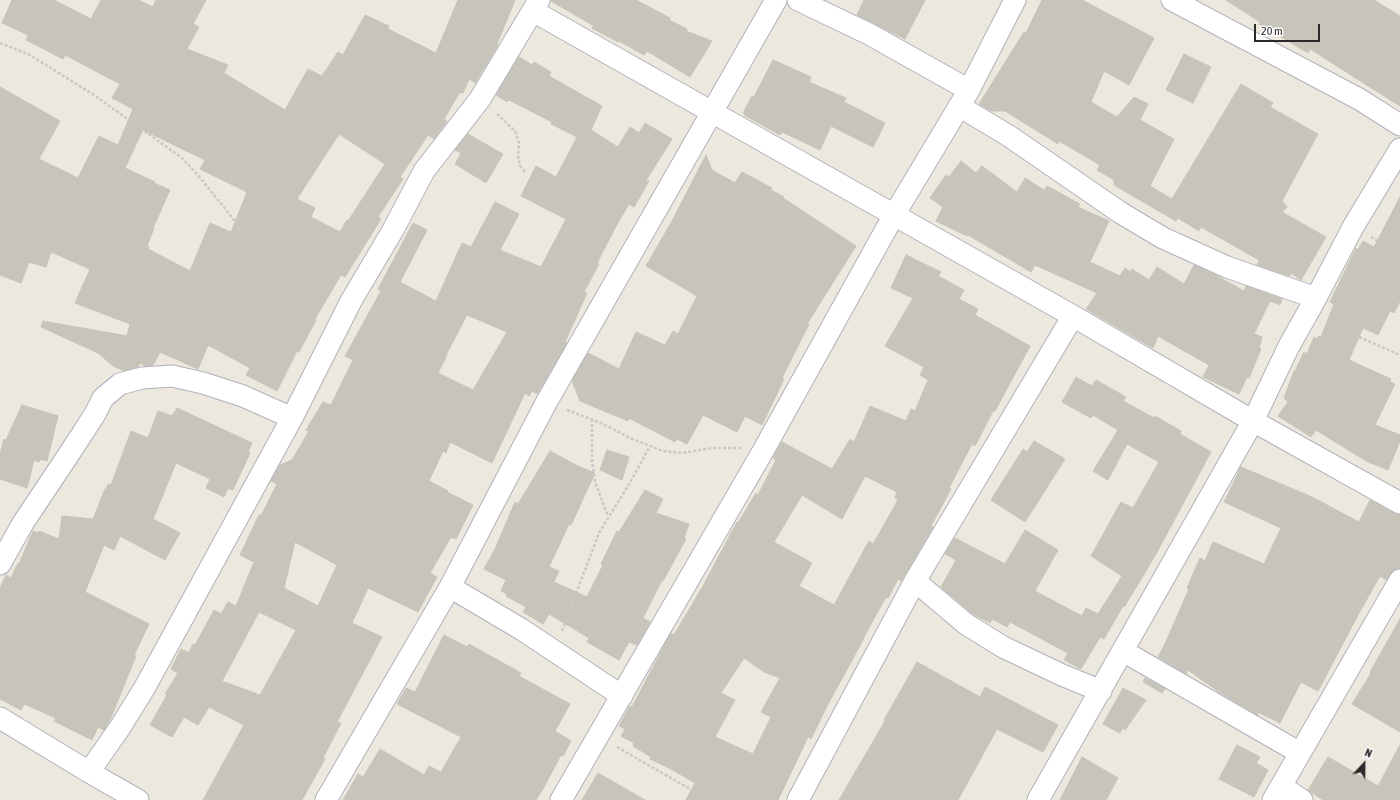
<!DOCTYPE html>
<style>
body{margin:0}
#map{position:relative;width:1400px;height:800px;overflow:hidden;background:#ece8dd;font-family:"Asap Condensed",sans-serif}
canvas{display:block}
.north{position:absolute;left:1344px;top:744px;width:40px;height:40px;-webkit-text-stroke:3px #fff;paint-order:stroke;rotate:22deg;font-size:11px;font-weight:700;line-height:16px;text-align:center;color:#2a2a2a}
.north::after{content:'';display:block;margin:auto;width:14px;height:18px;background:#2a2a2a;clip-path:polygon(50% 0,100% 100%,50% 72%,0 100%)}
.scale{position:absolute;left:1254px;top:24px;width:66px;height:18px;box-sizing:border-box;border:2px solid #2a2a2a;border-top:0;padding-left:5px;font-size:12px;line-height:14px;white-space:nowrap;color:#2a2a2a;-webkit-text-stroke:3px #fff;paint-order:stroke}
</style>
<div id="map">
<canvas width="1400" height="800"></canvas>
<div class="north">N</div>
<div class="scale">20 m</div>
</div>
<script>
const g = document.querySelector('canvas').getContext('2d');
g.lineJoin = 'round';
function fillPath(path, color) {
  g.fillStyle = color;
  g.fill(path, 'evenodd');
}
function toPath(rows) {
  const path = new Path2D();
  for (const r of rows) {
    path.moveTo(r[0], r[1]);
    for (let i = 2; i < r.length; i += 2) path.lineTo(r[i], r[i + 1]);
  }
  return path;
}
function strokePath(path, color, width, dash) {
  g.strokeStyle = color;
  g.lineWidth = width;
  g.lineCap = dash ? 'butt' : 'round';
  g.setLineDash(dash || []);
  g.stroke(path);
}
const building = toPath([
 [12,0,54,0,91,19,101,0,138,0,153,7,156,0,206,0,193,24,199,27,187,49,228,65,224,73,285,110,308,69,322,76,338,52,343,55,365,15,389,26,388,29,436,53,458,0,515,0,497,44,498,45,475,83,469,79,463,93,460,92,444,119,447,121,434,139,428,135,400,177,403,179,378,217,381,219,345,277,341,275,315,319,316,320,299,352,297,351,277,391,246,375,250,368,208,345,198,369,160,352,153,365,146,366,140,363,138,367,124,371,113,366,98,353,41,327,43,321,127,336,130,324,75,303,90,269,51,252,46,267,29,262,21,283,0,275,0,87,60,121,39,159,78,178,99,136,118,145,133,109,112,98,120,84,65,55,63,59,26,40,28,35,2,23,12,0],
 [143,130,205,160,200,169,247,192,231,232,210,223,190,271,148,249,149,247,147,246,154,228,153,228,170,190,154,183,155,182,125,168,143,130],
 [339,134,385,164,348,221,347,220,340,232,311,217,315,208,297,199,339,134],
 [551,0,636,0,670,18,669,20,687,29,686,31,712,41,690,77,647,51,644,55,619,41,618,42,592,28,594,26,551,1,551,0],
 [864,0,925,0,905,39,857,15,864,0],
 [1042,0,1082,0,1154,38,1129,85,1104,71,1091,102,1117,117,1134,97,1148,104,1140,120,1174,139,1150,186,1172,199,1241,84,1273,103,1270,107,1318,134,1282,201,1287,207,1282,212,1326,237,1301,280,1291,273,1290,276,1257,265,1259,260,1201,227,1199,231,1178,218,1176,221,1114,185,1114,180,1097,170,1100,165,1059,141,1058,144,1005,111,991,111,979,104,1024,32,1026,33,1042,0],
 [1226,0,1374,0,1400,16,1400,106,1310,49,1308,53,1259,24,1260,22,1226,0],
 [1184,54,1211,67,1193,103,1166,90,1184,54],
 [519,57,532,65,534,62,551,72,549,76,602,106,591,130,618,147,630,127,639,133,645,123,672,139,645,182,649,181,634,207,629,204,615,228,597,263,599,264,584,292,587,293,565,342,567,343,537,394,532,391,529,396,525,393,492,463,450,442,446,453,443,451,429,481,448,491,447,492,473,505,456,539,451,537,430,573,437,577,418,612,368,588,352,623,382,637,337,722,341,723,323,758,325,759,302,800,203,800,244,725,209,707,198,725,184,717,172,737,150,725,167,695,165,694,178,673,171,669,181,649,189,653,193,644,195,645,214,610,221,614,228,602,236,606,254,562,240,555,259,515,261,516,277,484,271,481,280,465,292,460,309,431,306,430,323,402,331,405,353,360,345,356,381,291,378,289,413,223,427,230,400,282,436,301,462,243,471,247,495,202,519,214,500,250,541,267,566,219,521,196,536,166,556,177,577,137,551,124,552,122,509,100,507,102,496,95,519,57],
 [467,315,507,332,473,390,438,373,447,355,446,355,467,315],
 [295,542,337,565,318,606,284,588,295,542],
 [259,612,296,630,260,695,222,681,259,612],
 [773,60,811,77,809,82,846,98,844,102,885,123,873,147,831,126,820,150,782,132,780,135,744,115,745,113,743,113,752,96,754,97,773,60],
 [468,134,503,154,486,183,455,164,461,153,455,150,468,134],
 [706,155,712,170,735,183,742,172,772,188,771,190,784,197,783,198,856,246,807,324,809,324,782,378,784,379,762,425,745,416,737,432,703,415,687,444,677,439,675,442,629,418,628,421,580,401,572,381,588,353,619,369,636,332,665,345,673,331,678,334,697,296,646,266,672,221,706,155],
 [961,161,976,173,982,166,1017,192,1025,178,1044,190,1047,186,1080,204,1078,207,1109,221,1090,262,1120,276,1125,268,1130,272,1132,269,1149,280,1157,267,1184,284,1194,265,1215,275,1244,291,1246,286,1282,299,1280,305,1270,301,1254,334,1262,337,1259,348,1261,349,1249,378,1247,377,1239,394,1203,377,1209,365,1158,336,1153,348,1086,309,1097,293,1035,265,1031,272,968,235,967,236,936,221,943,207,930,198,946,175,949,177,961,161],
 [1400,197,1400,301,1394,313,1390,311,1378,335,1363,328,1349,360,1391,379,1390,382,1395,384,1375,425,1400,435,1400,441,1388,470,1366,461,1316,430,1311,437,1278,416,1288,402,1284,398,1294,371,1295,371,1304,352,1307,354,1314,337,1317,339,1319,336,1321,337,1334,304,1330,302,1356,248,1358,250,1363,241,1374,247,1400,197],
 [906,255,941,272,938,276,964,290,959,299,978,309,975,315,1030,346,995,411,993,411,975,446,972,444,949,488,951,489,931,526,933,527,901,581,898,579,888,598,886,597,865,635,862,642,827,706,811,739,808,737,778,800,686,800,695,783,671,769,650,759,651,757,633,746,634,743,621,736,625,729,619,726,630,706,632,707,671,633,674,635,703,586,737,522,738,523,756,493,758,495,776,460,773,458,782,442,832,469,850,439,854,442,870,406,906,421,911,409,915,411,928,380,920,375,924,367,885,346,913,298,891,288,906,255],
 [865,476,897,492,895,498,898,500,873,544,869,541,834,605,799,586,812,563,774,542,802,495,842,519,865,476],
 [744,658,764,672,780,678,761,712,771,717,753,754,715,737,735,700,721,693,744,658],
 [1076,377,1092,386,1096,380,1126,397,1123,401,1154,418,1155,416,1181,431,1180,434,1211,452,1156,554,1137,586,1124,607,1123,606,1104,639,1100,637,1081,669,1064,660,1068,653,1010,622,1007,627,992,619,990,623,973,614,941,587,956,560,945,554,955,538,1005,564,1025,530,1058,550,1035,591,1082,616,1086,608,1098,614,1122,576,1091,556,1121,502,1133,508,1159,462,1127,444,1108,480,1093,471,1118,430,1093,415,1091,418,1062,402,1076,377],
 [22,405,58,416,47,461,40,459,39,462,34,460,27,488,0,479,0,455,4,439,6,440,22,405],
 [177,408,252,443,248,452,250,453,233,490,228,488,224,497,206,488,210,479,176,463,153,519,180,533,165,560,120,536,114,550,104,545,85,592,149,624,134,655,136,656,110,720,104,730,98,727,92,740,54,721,56,718,24,704,21,710,0,699,0,588,6,575,11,578,18,563,19,564,33,531,38,533,39,531,59,539,62,516,93,519,105,489,106,489,108,484,111,485,131,431,148,438,158,411,172,416,177,408],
 [1034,441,1065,459,1025,522,991,500,1023,449,1027,452,1034,441],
 [607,450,629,457,622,480,600,470,607,450],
 [550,451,578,466,595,473,571,525,569,524,549,567,559,571,554,582,587,597,603,565,601,564,617,531,619,532,645,490,663,499,656,513,689,524,684,538,686,539,663,581,662,580,643,618,650,622,637,645,629,642,619,660,587,642,589,638,549,614,543,624,523,612,526,607,506,596,507,594,501,591,506,580,484,569,495,549,515,502,518,504,550,451],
 [1241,467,1312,497,1359,522,1370,500,1394,513,1400,515,1400,568,1394,570,1386,580,1380,576,1358,615,1318,691,1301,682,1280,723,1258,712,1258,715,1219,692,1188,670,1186,674,1158,657,1165,644,1189,589,1187,588,1200,558,1205,561,1213,542,1264,564,1281,528,1224,502,1241,467],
 [1400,619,1400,732,1352,704,1371,673,1370,672,1400,619],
 [444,635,467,647,469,644,521,673,519,676,570,704,555,731,571,741,563,756,561,755,543,789,536,800,343,800,358,774,363,777,380,749,424,775,429,766,441,772,461,737,397,704,406,688,415,692,444,635],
 [917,662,980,697,985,687,1058,725,1043,752,997,729,958,800,839,800,885,721,884,720,917,662],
 [1145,678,1165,689,1162,693,1143,682,1145,678],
 [1123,688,1146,700,1125,730,1122,728,1120,733,1103,724,1123,688],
 [1237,745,1260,757,1256,763,1268,770,1254,797,1219,779,1237,745],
 [1400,745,1400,800,1323,800,1312,793,1308,790,1328,757,1378,786,1400,745],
 [1082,757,1118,778,1106,800,1060,800,1082,757],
 [598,773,645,800,582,800,598,773]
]);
fillPath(building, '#c7c4bc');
strokePath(building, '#c7c4b6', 1);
const street = toPath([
 [798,0,869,34,969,90],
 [1172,0,1359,99,1400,125],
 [533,11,1073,316,1253,421,1400,503],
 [959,106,1009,136,1121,213,1163,238,1227,267,1316,298],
 [0,564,23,523,71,451,95,414,103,398,120,384,142,378,172,376,203,383,243,396,292,418],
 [915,581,966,624,1003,647,1062,675,1101,691],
 [450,587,521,629,622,696],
 [1123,651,1300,753],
 [0,718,89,772,138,800],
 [89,772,121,726,145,687,292,418,351,301,393,230,424,171,480,99,539,0],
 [1281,786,1302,800],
 [326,800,450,587,546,403,776,0],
 [561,800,763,451,894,215,969,90,1015,0],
 [798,800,915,581,1073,316],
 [1038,800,1253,421,1289,346,1316,298,1353,227,1400,149],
 [1273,800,1400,580]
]);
strokePath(street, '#b0b1be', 23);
strokePath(toPath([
 [0,43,30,55,94,95,182,158,198,175,242,230],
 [497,114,515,131,519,143,518,155,520,166,526,173],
 [1371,237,1400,255],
 [1327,323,1400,355],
 [567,410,601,423,630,438,663,451,682,453,712,448,741,448],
 [592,419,592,461,595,482,608,516],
 [562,631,599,533,631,481,650,446],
 [617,747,683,785,712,800]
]), '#c8c8c8', 2.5, [3, 2]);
strokePath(street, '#fff', 21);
</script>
